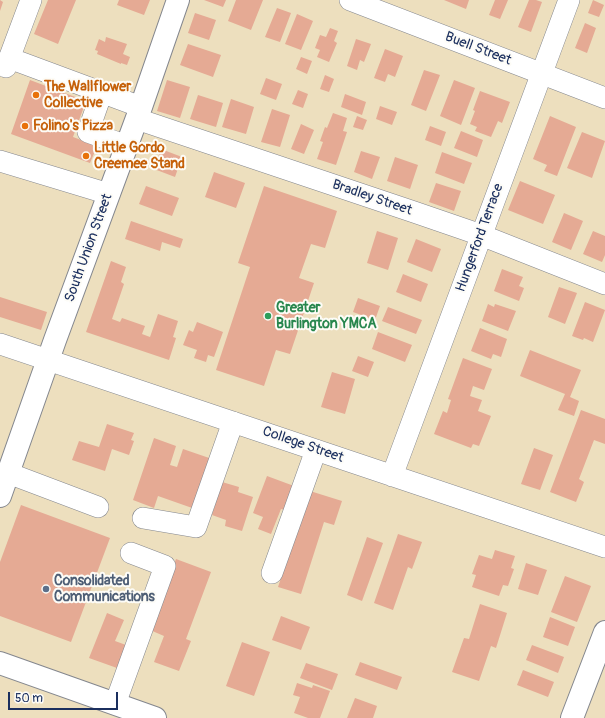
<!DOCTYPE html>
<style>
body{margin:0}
#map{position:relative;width:605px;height:718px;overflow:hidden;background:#eddfbe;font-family:Pangolin,sans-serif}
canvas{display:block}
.scale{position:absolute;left:8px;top:692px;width:110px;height:18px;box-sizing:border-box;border:2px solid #1b2f5e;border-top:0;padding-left:5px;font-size:12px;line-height:14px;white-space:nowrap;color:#1b2f5e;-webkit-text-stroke:3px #fdfcf7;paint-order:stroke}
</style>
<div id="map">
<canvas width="605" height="718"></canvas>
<div class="scale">50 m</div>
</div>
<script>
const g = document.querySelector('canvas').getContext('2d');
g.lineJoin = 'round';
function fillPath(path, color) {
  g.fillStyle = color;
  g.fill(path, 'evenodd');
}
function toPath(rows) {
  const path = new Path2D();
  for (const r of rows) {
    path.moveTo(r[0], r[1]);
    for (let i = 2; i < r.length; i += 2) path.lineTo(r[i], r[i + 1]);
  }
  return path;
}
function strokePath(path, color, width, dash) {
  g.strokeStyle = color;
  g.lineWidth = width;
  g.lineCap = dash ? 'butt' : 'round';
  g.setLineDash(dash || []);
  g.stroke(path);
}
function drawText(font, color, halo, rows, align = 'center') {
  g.font = font + ' Pangolin,sans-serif';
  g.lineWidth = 4;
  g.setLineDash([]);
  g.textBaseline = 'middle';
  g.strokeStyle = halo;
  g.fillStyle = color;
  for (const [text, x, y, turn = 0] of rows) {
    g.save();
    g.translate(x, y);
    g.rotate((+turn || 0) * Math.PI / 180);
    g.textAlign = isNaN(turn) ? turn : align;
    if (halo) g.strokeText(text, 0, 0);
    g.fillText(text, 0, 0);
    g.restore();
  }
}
fillPath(toPath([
 [0,0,3,2,0,11],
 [48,0,76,0,58,44,34,34],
 [119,0,150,0,144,15,117,5],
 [204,0,226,0,223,7],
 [236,0,263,0,251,30,228,21],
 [444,0,469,0,466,9],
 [495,0,508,0,500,19,489,15],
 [529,0,536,0,542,2,531,32,518,27],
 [593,0,604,5,599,17,588,13],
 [277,8,291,13,280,42,265,37],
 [195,13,216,20,209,40,188,33],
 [297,14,313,21,301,50,285,44],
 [585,23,596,28,587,53,575,48],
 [330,28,338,31,334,41,337,43,329,62,317,57,320,50,315,48,320,35,326,37],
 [106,37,127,44,123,54,130,57,127,65,121,63,121,64,97,54,98,51,95,50,99,39,105,42],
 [356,39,371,44,364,62,360,60,357,70,347,66],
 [188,44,221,55,213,77,180,65],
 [385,49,403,56,395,77,388,74,385,82,374,78],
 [301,57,312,61,307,74,296,69],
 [424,70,440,75,426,111,411,105],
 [325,75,334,79,329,92,320,89],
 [266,78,282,84,276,100,260,94],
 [30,80,86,101,73,137,92,144,95,151,90,163,11,134],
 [167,80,190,87,180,118,157,111],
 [454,80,475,88,461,125,440,116],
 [298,90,308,94,303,108,292,104],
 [480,91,510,102,502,123,498,121,491,137,475,131,477,127,470,124,475,111,473,110],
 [345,94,366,102,362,115,341,107],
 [198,95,223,103,216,127,190,119],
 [231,99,254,107,246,134,222,127],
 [380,106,397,112,392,125,376,119],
 [272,109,290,115,280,147,261,142],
 [333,113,347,118,343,131,347,132,336,165,317,159,323,142,320,141,325,127,327,128],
 [357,116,367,120,363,130,353,127],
 [550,116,576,127,557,176,544,171,547,165,533,159],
 [301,124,314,130,304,154,291,149],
 [430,126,446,132,441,146,425,140],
 [461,131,483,140,477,157,454,148],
 [582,132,605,141,592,178,567,168],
 [161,149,182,157,175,177,154,169],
 [361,151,380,157,372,179,354,172],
 [442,152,472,163,464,184,435,173],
 [395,157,418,165,410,189,387,181],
 [214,172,245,183,236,208,205,197],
 [520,181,555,195,543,224,508,210],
 [436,183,461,191,454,211,429,202],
 [146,186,179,198,172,216,139,204],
 [264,186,337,211,325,248,311,244,299,278,314,283,290,354,276,350,264,386,216,370,250,267,238,263],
 [564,213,583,221,571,250,552,242],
 [131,221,183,239,180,248,162,242,160,251,125,239],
 [377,231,398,238,388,270,367,263],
 [593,231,605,236,605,255,602,262,583,254],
 [416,239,441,249,432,272,407,262],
 [111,261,126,267,121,282,124,284,112,319,120,322,122,318,145,326,142,334,150,337,158,314,178,321,173,337,176,338,169,360,86,332],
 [502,269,523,277,519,286,524,288,519,301,494,291],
 [403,274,428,284,421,302,396,292],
 [559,287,577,293,565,324,548,317],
 [0,297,47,312,41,330,0,317],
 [358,298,380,306,375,320,353,312],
 [585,302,605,310,593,342,584,338,583,340,572,336],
 [488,304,494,307,495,304,516,311,508,331,482,321],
 [388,307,422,320,416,334,382,321],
 [197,322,223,332,214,357,208,355,206,362,194,358,197,350,183,345,189,330,193,332],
 [480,328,507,339,501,357,493,354,491,359,471,351],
 [378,332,412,345,405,362,372,349],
 [530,350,581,370,570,397,579,401,574,416,558,410,565,394,520,376],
 [358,356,374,362,368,377,352,371],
 [463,358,492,369,484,390,473,386,470,396,482,400,478,411,491,416,479,446,473,444,471,448,434,434,443,411,447,413,451,400,448,399],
 [332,372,355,379,345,414,321,407],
 [581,410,605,419,605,444,594,440,579,479,584,482,576,502,550,492],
 [107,424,134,433,131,440,134,441,129,455,112,449,105,471,72,460,79,441,99,447],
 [154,438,176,446,170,465,177,467,183,449,215,460,195,509,158,496,154,508,133,500],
 [534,448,553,455,540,490,521,484],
 [267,476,294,486,287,511,281,509,271,534,258,529,263,517,253,513],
 [222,482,239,487,238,492,253,497,242,531,225,526,226,520,212,515],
 [310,491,342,501,334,525,324,522,301,594,278,587],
 [21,505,110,538,71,642,0,616,0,562],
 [398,534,422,542,412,569,408,567,393,610,374,603],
 [367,537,383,543,362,601,347,595],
 [495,550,515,556,511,568,514,569,508,586,503,585,499,596,472,587,476,575,472,574,479,555,492,559],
 [176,559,211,572,186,639,191,641,179,671,154,662,164,636,150,630],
 [526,563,547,570,538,595,518,589],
 [565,576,591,586,577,622,551,612],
 [480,604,507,613,496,648,491,646,479,681,452,672,464,638,469,639],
 [107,613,124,620,115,641,126,645,117,668,89,658],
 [281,616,310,627,301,650,272,640],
 [550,617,575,627,568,646,543,637],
 [242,642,270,652,254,696,226,686],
 [532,645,564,657,558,673,526,660],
 [360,662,402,677,397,690,355,675],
 [306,663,338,674,332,690,300,678],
 [523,670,554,682,548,697,517,685],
 [297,683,312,688,313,685,330,691,320,718,308,718,294,713,300,697,293,695],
 [355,698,377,706,373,718,347,718]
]), '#e5aa94');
const minor = toPath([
 [350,0,605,98],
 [9,58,141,107],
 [6,67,31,0],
 [102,92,88,132,127,146],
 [137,119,414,212,481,235,605,284],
 [0,161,109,194],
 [0,344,605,547],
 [8,473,98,507],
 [392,476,569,0],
 [143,518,196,527,233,422],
 [272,573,316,450],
 [115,704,165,566,131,553]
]);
const major = toPath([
 [0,496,55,340,141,107,178,0],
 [0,663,155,718],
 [572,718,605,632]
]);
strokePath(minor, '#84878e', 22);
strokePath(major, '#84878e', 24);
strokePath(minor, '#fff', 21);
strokePath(major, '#fff', 22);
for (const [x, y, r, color] of [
 [36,95,4,"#e8710a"],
 [25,126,4,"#e8710a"],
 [86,156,4,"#e8710a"],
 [268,316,4,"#2e9e5b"],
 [46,589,4,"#5c6f8a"]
]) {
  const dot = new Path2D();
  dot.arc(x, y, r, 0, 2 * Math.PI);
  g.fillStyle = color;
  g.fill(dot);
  strokePath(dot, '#fdfcf7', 1.5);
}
drawText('14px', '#1b2f5e', '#fdfcf7', [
 ["Buell Street",478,49,21],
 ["Bradley Street",372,198,19],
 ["Hungerford Terrace",480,238,-70],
 ["South Union Street",89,248,-70],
 ["College Street",303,445,19]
]);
drawText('bold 14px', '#c56008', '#fdfcf7', [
 ["The Wallflower",44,87],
 ["Collective",44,103],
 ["Folino's Pizza",33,126],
 ["Little Gordo",94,148],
 ["Creemee Stand",94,164]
], 'left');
drawText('bold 14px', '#27864d', '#fdfcf7', [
 ["Greater",276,308],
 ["Burlington YMCA",276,324]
], 'left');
drawText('bold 14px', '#4e5e75', '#fdfcf7', [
 ["Consolidated",54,581],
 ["Communications",54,597]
], 'left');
</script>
